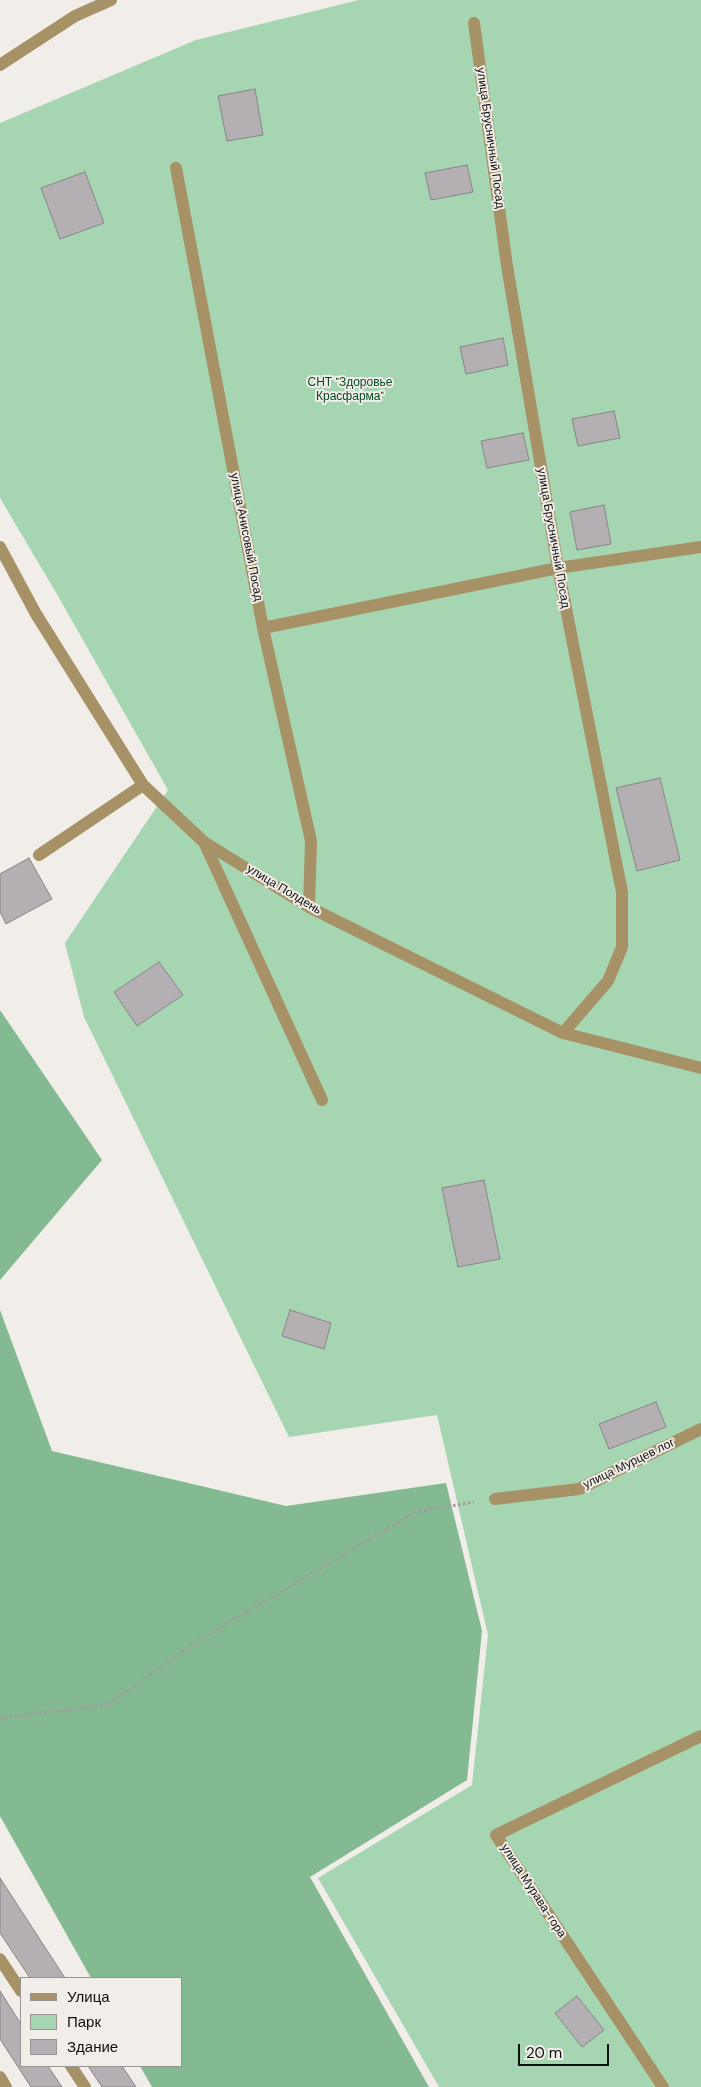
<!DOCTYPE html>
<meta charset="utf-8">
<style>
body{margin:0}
#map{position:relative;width:701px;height:2087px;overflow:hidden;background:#f1ede8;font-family:"DM Sans",sans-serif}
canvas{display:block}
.legend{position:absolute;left:20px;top:1977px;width:162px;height:90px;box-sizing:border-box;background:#f1ede8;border:1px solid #979591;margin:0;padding:6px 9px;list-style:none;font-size:15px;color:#11100f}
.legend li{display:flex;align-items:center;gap:10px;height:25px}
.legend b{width:25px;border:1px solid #979591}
.scale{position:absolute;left:518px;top:2044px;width:91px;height:22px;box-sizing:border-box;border:2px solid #11100f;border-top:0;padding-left:6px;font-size:15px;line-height:18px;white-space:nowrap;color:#11100f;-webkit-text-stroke:4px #f1ede8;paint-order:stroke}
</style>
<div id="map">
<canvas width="701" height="2087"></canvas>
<ul class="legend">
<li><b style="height:6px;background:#a79267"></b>Улица</li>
<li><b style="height:14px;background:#a6d5b2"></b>Парк</li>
<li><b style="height:14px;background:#b3afb3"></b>Здание</li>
</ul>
<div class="scale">20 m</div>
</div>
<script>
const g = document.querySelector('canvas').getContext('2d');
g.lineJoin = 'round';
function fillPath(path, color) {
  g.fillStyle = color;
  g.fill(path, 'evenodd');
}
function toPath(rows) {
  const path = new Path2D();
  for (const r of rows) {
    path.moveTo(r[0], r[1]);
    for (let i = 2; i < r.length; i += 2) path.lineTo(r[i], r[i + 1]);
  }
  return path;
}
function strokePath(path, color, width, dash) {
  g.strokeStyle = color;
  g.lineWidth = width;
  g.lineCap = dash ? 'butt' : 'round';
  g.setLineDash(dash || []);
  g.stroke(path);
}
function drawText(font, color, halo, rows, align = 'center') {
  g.font = font + ' "DM Sans",sans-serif';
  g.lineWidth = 4;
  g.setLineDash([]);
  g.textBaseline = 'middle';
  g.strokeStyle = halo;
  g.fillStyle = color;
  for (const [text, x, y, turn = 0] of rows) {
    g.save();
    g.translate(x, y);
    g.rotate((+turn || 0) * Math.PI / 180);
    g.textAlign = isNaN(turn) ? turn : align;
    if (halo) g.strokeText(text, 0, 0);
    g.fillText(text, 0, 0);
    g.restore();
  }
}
fillPath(toPath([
 [359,0,701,0,701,2087,439,2087,318,1878,472,1785,488,1635,437,1415,289,1437,84,1017,65,943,168,790,58,596,0,498,0,123,196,40]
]), '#a6d5b2');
fillPath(toPath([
 [0,1010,102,1160,0,1280],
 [0,1310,52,1451,286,1506,446,1483,482,1631,467,1780,310,1877,429,2087,152,2087,140,2066,181,2066,181,1978,91,1978,0,1816]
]), '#83ba92');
const building = toPath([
 [255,89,263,135,227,141,218,96,255,89],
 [467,165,473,192,431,200,425,173,467,165],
 [85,172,104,223,60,239,41,188,85,172],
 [503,338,508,365,466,374,460,347,503,338],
 [614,411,620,438,578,446,572,419,614,411],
 [523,433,529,460,487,468,481,441,523,433],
 [604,505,611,544,577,550,570,512,604,505],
 [660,778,680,860,637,871,616,788,660,778],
 [29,858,52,899,6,924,0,912,0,874,29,858],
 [159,962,183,995,137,1026,114,992,159,962],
 [484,1180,500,1259,458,1267,442,1188,484,1180],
 [290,1310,331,1323,324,1349,282,1336,290,1310],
 [656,1402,666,1427,609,1449,599,1424,656,1402],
 [0,1878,65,1978,30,1978,0,1933,0,1878],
 [0,1991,21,2024,21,2066,48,2066,62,2087,31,2087,0,2039,0,1991],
 [577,1996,604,2030,582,2047,555,2013,577,1996],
 [88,2066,122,2066,136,2087,102,2087,88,2066]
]);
fillPath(building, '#b3afb3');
strokePath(building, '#898588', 1);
strokePath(toPath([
 [0,1718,107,1705,201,1639,416,1512,474,1502]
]), '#a09d9a', 3, [2.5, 2.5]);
strokePath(toPath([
 [474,23,507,266,558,568,622,892,622,947,608,981,563,1033],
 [0,65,75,16,111,0],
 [176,168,263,628,311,841,309,907],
 [0,547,36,614,143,785,204,842,309,907,563,1033,701,1068],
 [263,628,558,568,701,547],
 [204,842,322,1100],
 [39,855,143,785],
 [495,1499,579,1489,701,1429],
 [0,1959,21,1991],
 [71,2066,85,2087],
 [0,2077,6,2087],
 [663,2087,496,1835,701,1736]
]), '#a79267', 12);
drawText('12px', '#11100f', '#f1ede8', [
 ["улица Брусничный Посад",490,138,82],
 ["улица Анисовый Посад",246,537,79],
 ["улица Брусничный Посад",553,538,80],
 ["улица Полдень",284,890,31],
 ["улица Мурцев лог",629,1464,-26],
 ["улица Мурава-гора",533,1891,57]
]);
drawText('12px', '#044924', '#f1ede8', [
 ["СНТ \"Здоровье",350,383],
 ["Красфарма\"",350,397]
]);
</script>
